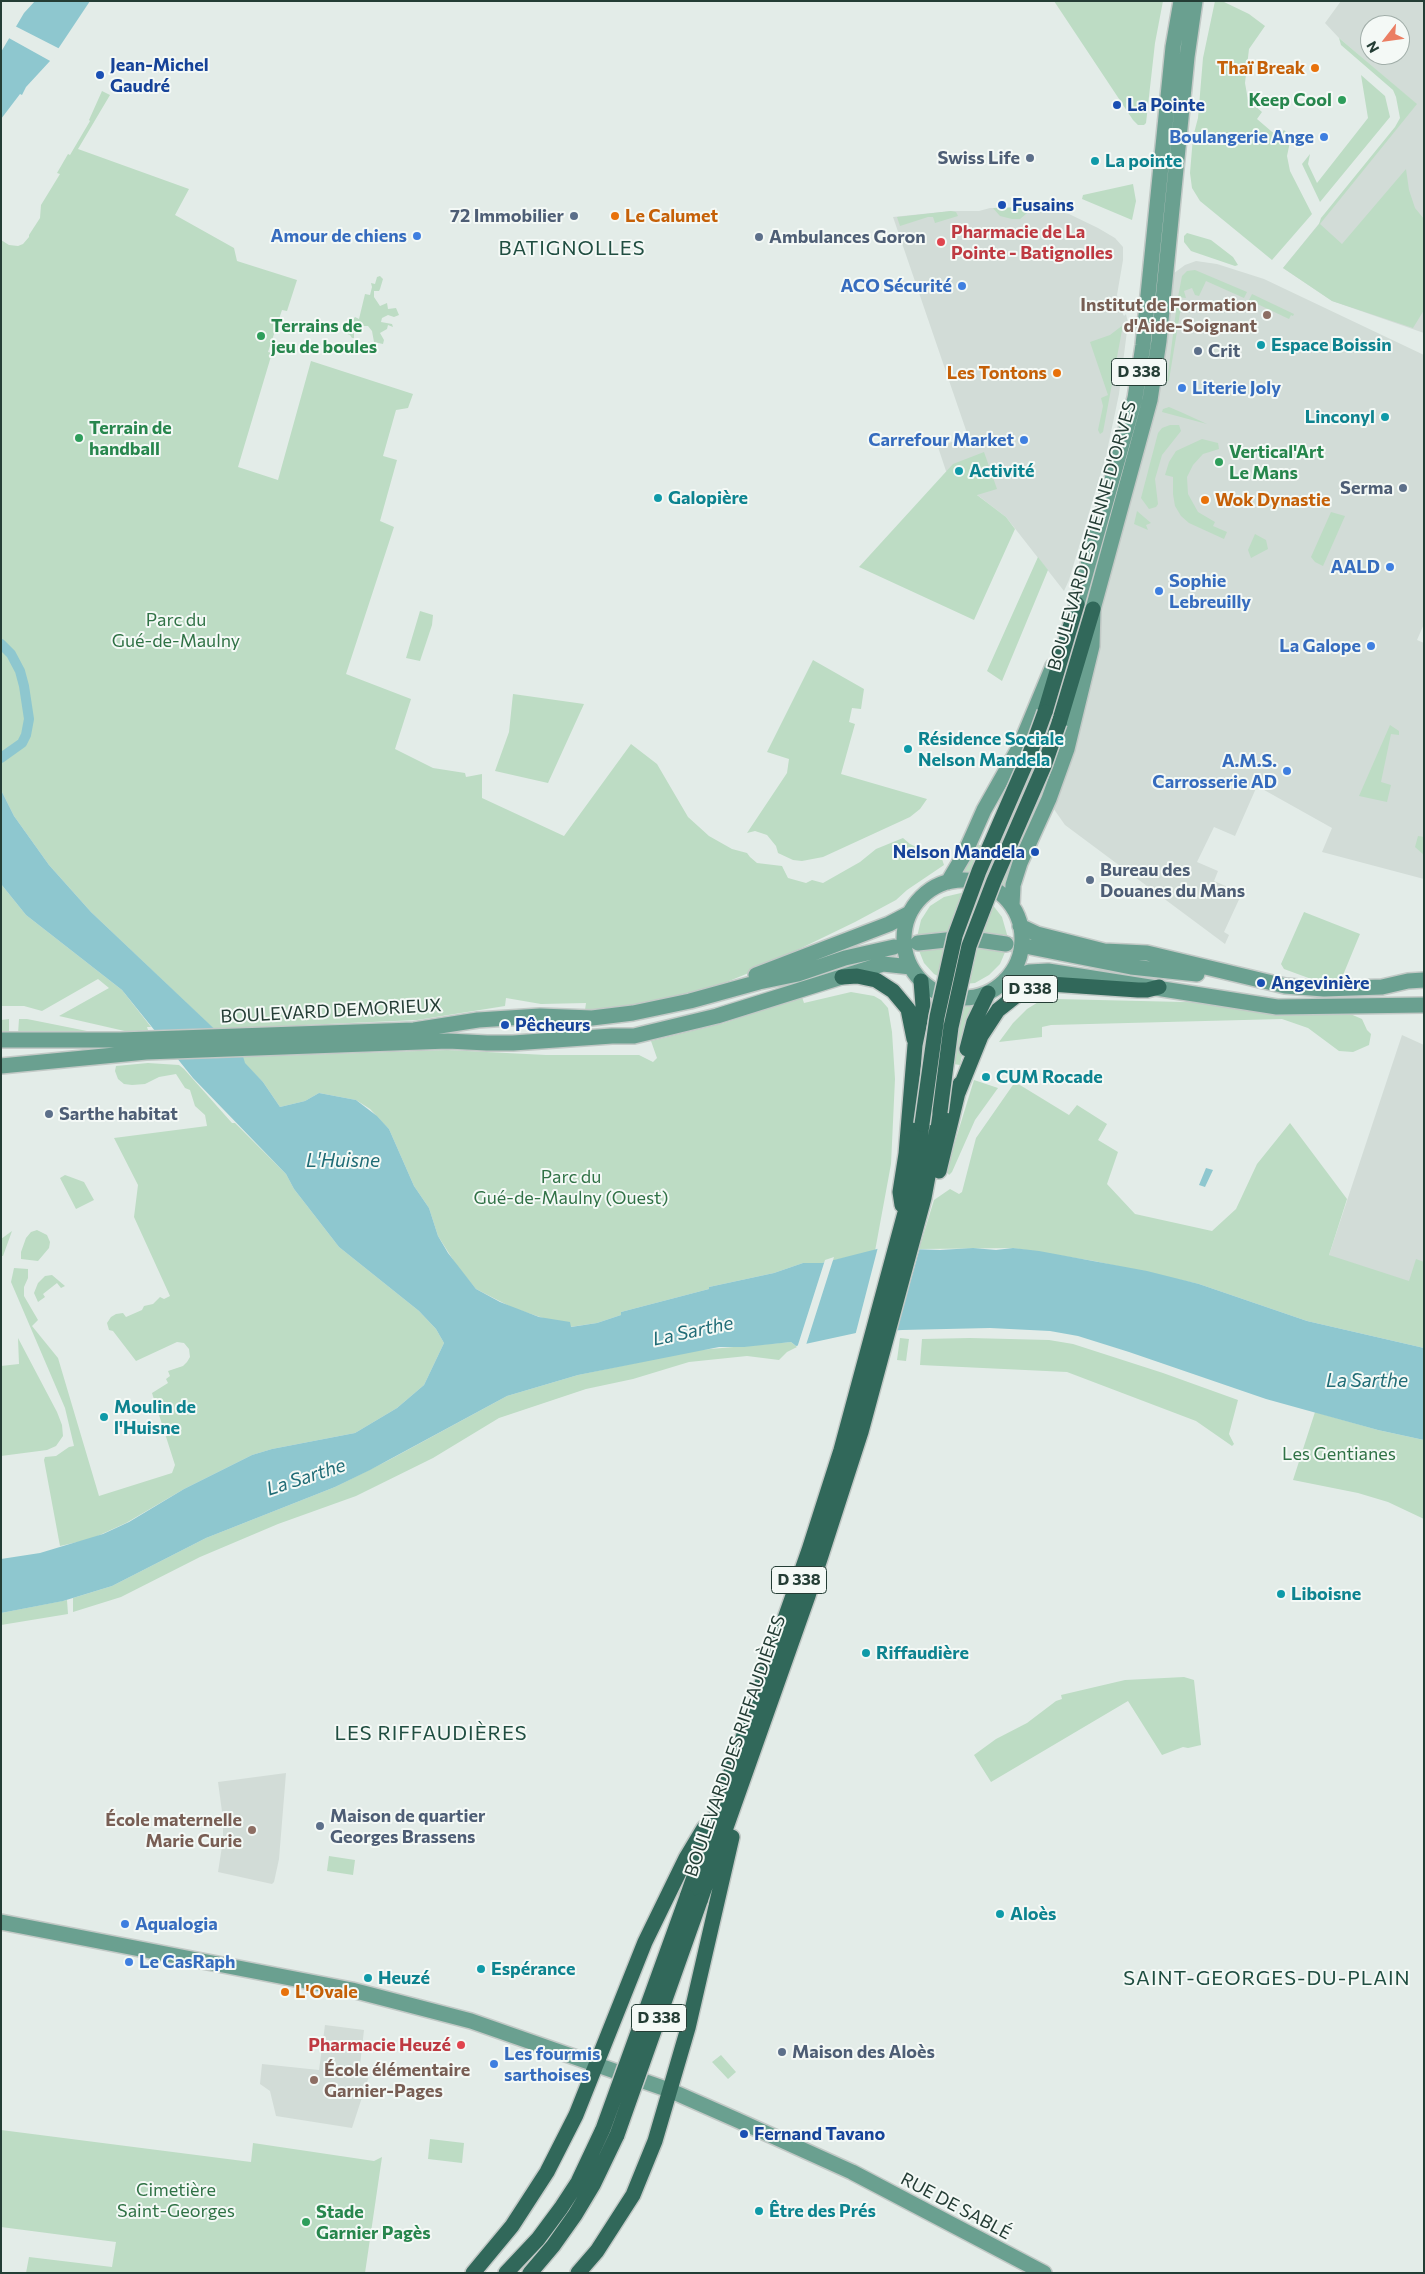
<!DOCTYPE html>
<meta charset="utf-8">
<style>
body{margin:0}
#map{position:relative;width:1425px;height:2274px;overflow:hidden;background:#e3ece8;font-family:Commissioner,sans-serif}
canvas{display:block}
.frame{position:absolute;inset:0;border:2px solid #243d35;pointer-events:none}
.north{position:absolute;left:1360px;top:15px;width:50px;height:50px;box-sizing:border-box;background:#f4f9f6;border:1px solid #a1aea9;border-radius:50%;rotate:240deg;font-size:14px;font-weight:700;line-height:20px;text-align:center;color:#243d35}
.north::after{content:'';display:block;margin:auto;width:18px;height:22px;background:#eb7e63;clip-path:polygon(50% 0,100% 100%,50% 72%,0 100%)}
</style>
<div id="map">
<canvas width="1425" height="2274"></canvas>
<div class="frame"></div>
<div class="north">N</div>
</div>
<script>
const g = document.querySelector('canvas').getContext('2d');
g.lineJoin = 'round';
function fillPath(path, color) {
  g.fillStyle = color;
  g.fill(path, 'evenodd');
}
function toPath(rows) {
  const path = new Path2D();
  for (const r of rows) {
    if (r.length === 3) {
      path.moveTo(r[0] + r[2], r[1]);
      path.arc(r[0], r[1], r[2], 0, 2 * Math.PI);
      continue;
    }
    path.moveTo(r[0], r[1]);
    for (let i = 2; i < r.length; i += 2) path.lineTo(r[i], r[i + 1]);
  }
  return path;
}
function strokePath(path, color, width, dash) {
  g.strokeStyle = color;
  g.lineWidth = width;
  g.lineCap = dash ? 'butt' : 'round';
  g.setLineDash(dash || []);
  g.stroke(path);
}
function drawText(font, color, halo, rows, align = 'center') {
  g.font = font + ' Commissioner,sans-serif';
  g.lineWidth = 4;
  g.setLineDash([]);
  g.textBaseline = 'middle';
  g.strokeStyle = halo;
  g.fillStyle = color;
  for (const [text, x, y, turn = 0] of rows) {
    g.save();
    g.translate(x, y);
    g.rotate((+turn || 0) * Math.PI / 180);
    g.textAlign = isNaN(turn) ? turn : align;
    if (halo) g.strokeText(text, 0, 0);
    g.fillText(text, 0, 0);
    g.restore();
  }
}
fillPath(toPath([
 [1341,1,1424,1,1424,333,1332,301,1283,268,1416,104,1339,38,1325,23],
 [1370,25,1400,25,1400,55,1370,55],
 [1039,207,1069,214,1098,228,1115,238,1123,247,1123,260,1117,295,1119,306,1124,316,1126,314,1128,323,1119,394,1106,456,1069,580,1064,591,1006,517,946,471,938,447,968,436,893,217,951,211,979,211,990,208],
 [1196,261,1217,264,1264,279,1424,355,1424,624,1417,640,1424,643,1424,879,1322,852,1332,828,1257,786,1235,836,1214,827,1197,862,1218,871,1214,881,1242,893,1224,932,1229,935,1225,944,1065,825,1051,805,1093,609,1145,424,1170,276,1185,265],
 [1402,1035,1424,1045,1424,1336,1329,1255],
 [286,1773,279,1859,274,1882,272,1884,218,1872,223,1840,223,1819,218,1782],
 [325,2025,364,2030,359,2074,369,2076,352,2128,276,2116,270,2091,260,2084,262,2064,319,2070]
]), '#d2dcd7');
fillPath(toPath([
 [1054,1,1163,1,1155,43,1146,123,1144,125,1138,125,1133,120],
 [1215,1,1222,1,1249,14,1265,26,1249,49,1245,83,1248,100,1262,112,1257,119,1278,137,1284,130,1291,137,1287,156,1290,171,1312,214,1272,260,1200,201,1192,188,1190,173,1193,137,1198,118,1203,58],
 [1339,38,1417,104,1320,224,1342,244,1406,169,1409,190,1415,208,1424,219,1424,310,1413,328,1332,301,1283,268,1319,224,1321,218,1395,127,1400,118,1396,97,1393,90,1341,45],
 [1361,75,1385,96,1390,117,1320,202,1302,164,1310,154,1308,164,1317,183,1368,118],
 [102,91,110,95,78,149,189,189,175,215,234,248,237,261,297,280,287,311,282,310,268,352,272,353,238,467,278,480,311,361,413,394,408,408,396,410,383,456,397,460,380,521,394,527,346,674,411,699,395,749,433,768,465,773,466,777,482,774,482,798,564,836,631,744,657,764,688,817,709,836,732,849,747,853,750,857,757,863,782,866,788,878,806,883,812,880,823,883,860,862,876,849,903,838,910,844,942,859,944,865,907,890,896,900,855,922,756,970,695,995,631,1008,585,1010,586,1003,541,1004,506,998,505,1006,417,1020,214,1029,91,912,49,865,14,816,1,790,1,240,9,245,18,246,23,244,29,237,29,235,40,218,41,205,60,174,57,173,68,154,70,155,90,121,89,120],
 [1133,184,1136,201,1132,220,1082,199,1083,195],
 [1034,207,1020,219,1012,219,1000,216,993,208],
 [951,211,956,212,958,216,935,223,933,217,928,217,900,226,897,217],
 [1187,233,1211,240,1233,257,1238,265,1235,266,1191,251,1184,242,1184,236],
 [1195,270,1247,292,1244,298,1206,281,1199,296,1195,295,1192,288,1184,291,1186,298,1178,297,1182,276,1187,271],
 [380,276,383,279,380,289,379,291,374,291,374,297,380,306,387,303,388,309,396,308,399,315,394,317,388,315,382,318,381,322,392,324,393,327,388,325,387,329,380,333,384,340,383,344,374,342,372,331,368,326,359,326,354,333,354,338,352,338,350,335,342,332,342,327,349,320,352,321,355,317,359,319,365,294,370,295,372,287,371,283,375,284,377,277],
 [1252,294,1294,314,1293,316,1291,315,1289,319,1249,300],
 [1177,303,1185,304,1180,313,1169,380,1167,382],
 [1123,325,1103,432,1100,434,1098,430,1103,406,1101,398,1108,395,1090,342,1110,335],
 [1169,407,1183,413,1207,424,1162,412,1163,409],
 [1170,425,1179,425,1181,431,1162,455,1155,479,1158,504,1156,507,1149,509,1141,498,1158,433,1162,428],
 [1202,439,1218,443,1219,449,1203,454,1193,465,1187,477,1188,494,1198,512,1215,522,1213,526,1227,532,1224,539,1189,523,1181,516,1175,506,1173,494,1173,477,1165,475,1169,462,1176,451],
 [984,452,997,489,977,495,1006,517,1015,529,974,620,859,567,953,464],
 [1137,511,1151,523,1146,525,1148,530,1134,524],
 [1331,512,1345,516,1323,566,1315,562,1311,557],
 [1255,534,1266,540,1268,549,1251,558,1248,550],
 [1038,557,1048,570,1002,681,987,671],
 [420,611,433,615,432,625,420,661,406,658],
 [813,660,864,689,861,709,852,708,849,722,855,724,841,774,927,799,920,809,910,817,823,857,802,861,793,860,778,853,776,846,767,835,755,831,747,833,787,773,789,759,767,752],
 [513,694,584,704,548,783,495,771,509,732],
 [1390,725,1399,731,1399,735,1391,734,1381,782,1391,785,1387,802,1359,796],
 [1418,836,1424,837,1424,855,1415,847],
 [975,843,1018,861,1008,893,987,880,961,874],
 [1,884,26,915,122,990,151,1027,147,1027,148,1030,129,1032,59,1016,109,988,98,979,42,1011,24,1006,1,1006],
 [961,893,977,896,992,904,1002,917,1008,938,917,937,921,920,930,906,944,897],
 [1304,912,1360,934,1341,980,1314,980,1284,969,1281,964],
 [965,944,1006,950,1000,964,989,975,975,983,964,984,949,982,934,974,924,963,918,948],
 [851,992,874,996,881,1000,888,1008,892,1032,895,1079,891,1164,875,1251,822,1263,803,1263,774,1273,709,1287,709,1289,621,1312,621,1315,597,1323,570,1327,513,1308,476,1289,457,1266,438,1236,429,1208,414,1186,389,1129,370,1109,356,1100,319,1093,305,1101,280,1107,263,1082,244,1063,243,1057,447,1050,546,1055,639,1055,653,1062,657,1058,651,1041,724,1023,802,997,804,1003],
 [929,996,967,1005,978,1003,969,1024,960,1065,920,1059],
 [1056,999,1226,1003,1341,1010,1362,1019,1367,1030,1371,1034,1369,1045,1353,1052,1339,1051,1308,1028,1282,1019,1051,1025,1042,1027,1042,1037,999,1042,1013,1023,1027,1009,1040,1001],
 [9,1019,9,1034,1,1033,1,1020],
 [19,1019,27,1019,102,1034,18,1034],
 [148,1063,179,1065,184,1069,232,1123,235,1123,286,1174,294,1189,339,1247,419,1311,436,1329,444,1343,424,1385,397,1408,355,1433,272,1449,252,1455,184,1489,126,1523,91,1539,60,1546,44,1460,45,1457,56,1456,69,1447,74,1446,65,1408,11,1282,14,1268,28,1269,28,1278,24,1287,24,1296,38,1320,32,1326,58,1358,99,1496,172,1473,175,1465,152,1393,168,1383,166,1379,170,1376,168,1371,183,1366,187,1362,190,1357,189,1349,184,1343,177,1342,136,1361,113,1331,109,1330,107,1323,111,1317,116,1314,123,1313,126,1317,142,1310,144,1306,153,1304,160,1297,164,1299,170,1296,134,1217,138,1185,114,1138,207,1126,205,1115,195,1106,190,1090,185,1088,176,1074,159,1077,145,1084,132,1085,124,1084,118,1079,115,1071,116,1066],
 [974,1080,998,1088,975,1120,952,1172,949,1175,946,1171],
 [1015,1082,1069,1115,1077,1105,1107,1124,1098,1140,1118,1152,1107,1184,1135,1214,1212,1231,1236,1209,1257,1164,1290,1123,1347,1199,1329,1255,1409,1281,1416,1259,1424,1262,1424,1348,1307,1321,1199,1284,1094,1261,1013,1248,919,1249,934,1200,950,1189,959,1194,962,1192,976,1138],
 [65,1175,84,1182,94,1200,76,1209,60,1178],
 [37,1230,47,1235,50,1242,49,1248,38,1261,21,1259,21,1252,26,1238,31,1232],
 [12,1231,3,1256,1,1256,1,1239],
 [52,1275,65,1286,61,1288,57,1283,43,1294,45,1297,38,1302,34,1293,38,1283,45,1276],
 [18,1338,57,1412,62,1425,63,1436,56,1446,47,1450,1,1456,1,1366,19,1364],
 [900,1338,909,1339,906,1361,897,1360],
 [970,1338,1049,1340,1073,1344,1163,1373,1238,1400,1229,1434,1234,1444,1232,1446,1196,1421,1067,1372,920,1365,922,1339],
 [791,1342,797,1347,787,1352,779,1360,747,1356,689,1362,633,1379,586,1389,499,1418,433,1458,356,1496,278,1524,200,1557,121,1597,73,1612,73,1598,112,1586,206,1538,335,1487,389,1460,507,1396,578,1375,659,1358,699,1350],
 [1315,1412,1378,1430,1424,1440,1424,1519,1388,1502,1358,1493,1293,1480],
 [67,1600,68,1614,1,1625,1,1613],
 [1184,1677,1194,1680,1201,1745,1188,1748,1183,1747,1162,1755,1128,1701,991,1782,974,1755,996,1739,1027,1723,1056,1701,1062,1699,1061,1695,1125,1680],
 [329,1856,355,1860,353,1875,327,1871],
 [721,2055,736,2072,728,2079,712,2062],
 [1,2130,251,2162,253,2143,374,2161,382,2157,365,2273,26,2273,29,2257,112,2267,116,2242,1,2227],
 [430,2139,464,2143,462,2163,428,2159]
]), '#bddcc4');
fillPath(toPath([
 [35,1,90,1,50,61,26,87,22,95,20,94,1,119,1,52,24,13],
 [1,790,14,816,49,865,91,912,243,1056,245,1063,263,1082,280,1107,305,1101,319,1093,356,1100,377,1116,389,1129,414,1186,429,1208,438,1236,448,1253,476,1289,500,1302,539,1317,570,1322,571,1327,597,1323,621,1315,621,1312,709,1289,709,1287,774,1273,803,1263,822,1263,881,1248,940,1250,973,1248,996,1250,1013,1248,1039,1251,1147,1271,1199,1284,1307,1321,1424,1348,1424,1440,1378,1430,1266,1399,1129,1352,1078,1336,1050,1331,990,1328,902,1330,856,1333,796,1346,791,1342,744,1347,719,1347,578,1375,507,1396,370,1470,335,1487,206,1538,112,1586,63,1601,1,1613,1,1559,40,1553,103,1534,129,1522,184,1489,252,1455,272,1449,355,1433,397,1408,424,1385,444,1343,436,1329,419,1311,339,1247,294,1189,286,1174,193,1078,122,990,26,915,1,884],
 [1206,1168,1213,1170,1205,1187,1199,1185]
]), '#8ec7cf');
fillPath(toPath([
 [13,25,60,49,52,62,7,37],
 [881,1246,899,1254,902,1247,920,1247,896,1333,855,1336,878,1247],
 [834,1257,806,1345,797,1348,825,1260]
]), '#e3ece8');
strokePath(toPath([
 [1,644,11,654,20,671,24,686,29,719,26,735,22,743,1,758]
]), '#8ec7cf', 10);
strokePath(toPath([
 [1006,944,1030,947],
 [894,947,918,943]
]), '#bdc9c4', 15, [15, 8]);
const major = toPath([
 [1077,604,1135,398,1143,345,1173,47,1181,1],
 [963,939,59],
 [948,882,964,855,984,810,1019,748,1053,666],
 [1012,906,1013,885,1020,863,1049,799,1067,749,1092,646,1093,609,1150,400,1159,341,1187,57,1195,1],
 [1020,926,1037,934,1104,951,1147,953,1285,986,1324,989,1382,987,1408,981,1424,980],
 [918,943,965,938,1006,944],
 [1030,947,1131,967,1197,974],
 [756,975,889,924,910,913],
 [1005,980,1029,972,1048,971,1277,1007,1424,1005],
 [1,1040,120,1040,414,1030,478,1020,540,1016,592,1018,633,1013,690,1001,759,982,798,974,845,958,894,947],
 [1,1066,146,1052,448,1041,487,1043,513,1043,612,1036,634,1036,717,1016,883,964,911,967],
 [1,1922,352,1990,471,2021,669,2090,737,2120,852,2172,1044,2273]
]);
const highway = toPath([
 [1045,712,1077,604],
 [1059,723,1093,609],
 [842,977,857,976,876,980,893,991,908,1009,914,1039],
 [967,1049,974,1022,988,993],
 [958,1093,981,1036,998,1010,1017,995,1038,986,1050,984,1138,990,1147,990,1159,987],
 [939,1171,960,1084],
 [902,1205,900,1192,906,1154,915,1045,923,1006,921,981],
 [687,1897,809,1550,841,1450,906,1209,916,1169,922,1124],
 [700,1901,808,1596,861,1432,924,1198,940,1112],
 [473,2273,512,2226,547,2172,576,2115,645,1942,686,1858,704,1828],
 [506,2273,538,2239,561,2208,578,2182,603,2129],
 [530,2273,553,2246,575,2215,593,2185,617,2135],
 [578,2273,597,2251,633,2195,655,2141,688,2028,732,1837]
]);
strokePath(major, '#c2c9c6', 18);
strokePath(highway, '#c2c9c6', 18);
strokePath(major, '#6aa090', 15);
strokePath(highway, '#31685a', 15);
const highwayBridge = toPath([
 [940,1112,951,1027,969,946,994,881,1044,766,1059,723],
 [922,1124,937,1017,955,936,979,871,1029,756,1045,712],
 [603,2129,687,1897],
 [617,2135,700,1901]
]);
strokePath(highwayBridge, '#c2c9c6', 18, []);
strokePath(highwayBridge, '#31685a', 15);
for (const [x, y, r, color] of [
 [1315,68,5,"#e8710a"],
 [100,75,5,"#1a4fb4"],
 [1342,100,5,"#2e9e5b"],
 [1117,105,5,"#1a4fb4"],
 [1324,137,5,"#3f7fe0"],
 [1030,158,5,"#5c6f8a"],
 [1095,161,5,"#0f9aa8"],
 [1002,205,5,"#1a4fb4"],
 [574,216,5,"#5c6f8a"],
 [615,216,5,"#e8710a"],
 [417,236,5,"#3f7fe0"],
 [759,237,5,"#5c6f8a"],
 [941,242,5,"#e0444e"],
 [962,286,5,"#3f7fe0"],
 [1267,315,5,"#8d6e63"],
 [261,336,5,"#2e9e5b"],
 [1261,345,5,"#0f9aa8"],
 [1198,351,5,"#5c6f8a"],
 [1057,373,5,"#e8710a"],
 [1182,388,5,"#3f7fe0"],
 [1385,417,5,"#0f9aa8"],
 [79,438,5,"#2e9e5b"],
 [1024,440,5,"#3f7fe0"],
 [1219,462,5,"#2e9e5b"],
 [959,471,5,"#0f9aa8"],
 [1403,488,5,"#5c6f8a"],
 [658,498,5,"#0f9aa8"],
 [1205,500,5,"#e8710a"],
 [1390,567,5,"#3f7fe0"],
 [1159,591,5,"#3f7fe0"],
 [1371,646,5,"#3f7fe0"],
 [908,749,5,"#0f9aa8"],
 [1287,771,5,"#3f7fe0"],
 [1035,852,5,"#1a4fb4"],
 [1090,880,5,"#5c6f8a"],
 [1261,983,5,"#1a4fb4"],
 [505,1025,5,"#1a4fb4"],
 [986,1077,5,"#0f9aa8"],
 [49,1114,5,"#5c6f8a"],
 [104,1417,5,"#0f9aa8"],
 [1281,1594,5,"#0f9aa8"],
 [866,1653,5,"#0f9aa8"],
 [320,1826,5,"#5c6f8a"],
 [252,1830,5,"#8d6e63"],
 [1000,1914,5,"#0f9aa8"],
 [125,1924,5,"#3f7fe0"],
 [129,1962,5,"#3f7fe0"],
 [481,1969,5,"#0f9aa8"],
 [368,1978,5,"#0f9aa8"],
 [285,1992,5,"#e8710a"],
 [461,2045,5,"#e0444e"],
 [782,2052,5,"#5c6f8a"],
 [494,2064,5,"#3f7fe0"],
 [314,2080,5,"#8d6e63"],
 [744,2134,5,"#1a4fb4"],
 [759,2211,5,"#0f9aa8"],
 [306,2222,5,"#2e9e5b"]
]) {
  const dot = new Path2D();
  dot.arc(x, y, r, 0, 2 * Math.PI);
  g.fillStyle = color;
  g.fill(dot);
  strokePath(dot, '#f4f9f6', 2);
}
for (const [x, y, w] of [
 [1139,372,55],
 [1030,989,55],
 [799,1580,55],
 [659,2018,55]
]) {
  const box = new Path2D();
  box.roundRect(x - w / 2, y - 13.5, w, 27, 4);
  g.fillStyle = '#f4f9f6';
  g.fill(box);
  strokePath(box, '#243d35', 1);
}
drawText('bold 16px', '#243d35', null, [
 ["D 338",1139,372],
 ["D 338",1030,989],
 ["D 338",799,1580],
 ["D 338",659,2018]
]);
drawText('bold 18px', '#164399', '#f4f9f6', [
 ["Jean-Michel",110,65],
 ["Gaudré",110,86],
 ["La Pointe",1127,105],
 ["Fusains",1012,205],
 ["Nelson Mandela",1025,852,"right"],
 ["Angevinière",1271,983],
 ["Pêcheurs",515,1025],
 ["Fernand Tavano",754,2134]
], 'left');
drawText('bold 18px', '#c56008', '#f4f9f6', [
 ["Thaï Break",1305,68,"right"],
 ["Le Calumet",625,216],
 ["Les Tontons",1047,373,"right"],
 ["Wok Dynastie",1215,500],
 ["L'Ovale",295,1992]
], 'left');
drawText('bold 18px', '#27864d', '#f4f9f6', [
 ["Keep Cool",1332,100,"right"],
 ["Terrains de",271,326],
 ["jeu de boules",271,347],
 ["Terrain de",89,428],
 ["handball",89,449],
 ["Vertical'Art",1229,452],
 ["Le Mans",1229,473],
 ["Stade",316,2212],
 ["Garnier Pagès",316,2233]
], 'left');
drawText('bold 18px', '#366cbe', '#f4f9f6', [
 ["Boulangerie Ange",1314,137],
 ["Amour de chiens",407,236],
 ["ACO Sécurité",952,286],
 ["Literie Joly",1192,388,"left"],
 ["Carrefour Market",1014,440],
 ["AALD",1380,567],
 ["Sophie",1169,581,"left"],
 ["Lebreuilly",1169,602,"left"],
 ["La Galope",1361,646],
 ["A.M.S.",1277,761],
 ["Carrosserie AD",1277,782],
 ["Aqualogia",135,1924,"left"],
 ["Le CasRaph",139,1962,"left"],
 ["Les fourmis",504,2054,"left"],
 ["sarthoises",504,2075,"left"]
], 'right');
drawText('bold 18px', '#4e5e75', '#f4f9f6', [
 ["Swiss Life",1020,158,"right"],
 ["72 Immobilier",564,216,"right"],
 ["Ambulances Goron",769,237],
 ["Crit",1208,351],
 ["Serma",1393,488,"right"],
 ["Bureau des",1100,870],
 ["Douanes du Mans",1100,891],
 ["Sarthe habitat",59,1114],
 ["Maison de quartier",330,1816],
 ["Georges Brassens",330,1837],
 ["Maison des Aloès",792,2052]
], 'left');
drawText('bold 18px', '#0d838f', '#f4f9f6', [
 ["La pointe",1105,161],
 ["Espace Boissin",1271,345],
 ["Linconyl",1375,417,"right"],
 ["Activité",969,471],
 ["Galopière",668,498],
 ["Résidence Sociale",918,739],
 ["Nelson Mandela",918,760],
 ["CUM Rocade",996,1077],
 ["Moulin de",114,1407],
 ["l'Huisne",114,1428],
 ["Liboisne",1291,1594],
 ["Riffaudière",876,1653],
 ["Aloès",1010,1914],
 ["Espérance",491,1969],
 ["Heuzé",378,1978],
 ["Être des Prés",769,2211]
], 'left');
drawText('bold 18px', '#be3a42', '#f4f9f6', [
 ["Pharmacie de La",951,232],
 ["Pointe - Batignolles",951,253],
 ["Pharmacie Heuzé",451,2045,"right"]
], 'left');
drawText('bold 18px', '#785e54', '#f4f9f6', [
 ["Institut de Formation",1257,305],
 ["d'Aide-Soignant",1257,326],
 ["École maternelle",242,1820],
 ["Marie Curie",242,1841],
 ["École élémentaire",324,2070,"left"],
 ["Garnier-Pages",324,2091,"left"]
], 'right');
drawText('18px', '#243d35', '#f4f9f6', [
 ["BOULEVARD ESTIENNE D'ORVES",1092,536,-74],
 ["BOULEVARD DEMORIEUX",331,1011,-3],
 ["BOULEVARD DES RIFFAUDIÈRES",735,1746,-71],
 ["RUE DE SABLÉ",956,2206,28]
]);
drawText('18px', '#307246', '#f4f9f6', [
 ["Parc du",176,620],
 ["Gué-de-Maulny",176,641],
 ["Parc du",571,1177],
 ["Gué-de-Maulny (Ouest)",571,1198],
 ["Les Gentianes",1339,1454],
 ["Cimetière",176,2190],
 ["Saint-Georges",176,2211]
]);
drawText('italic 19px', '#206c76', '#f4f9f6', [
 ["L'Huisne",343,1161],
 ["La Sarthe",693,1331,-12],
 ["La Sarthe",1367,1381],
 ["La Sarthe",306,1477,-18]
]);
g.letterSpacing = '1px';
drawText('20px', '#204e41', '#f4f9f6', [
 ["BATIGNOLLES",572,248],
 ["LES RIFFAUDIÈRES",431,1733],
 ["SAINT-GEORGES-DU-PLAIN",1267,1978]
]);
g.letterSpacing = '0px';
</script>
